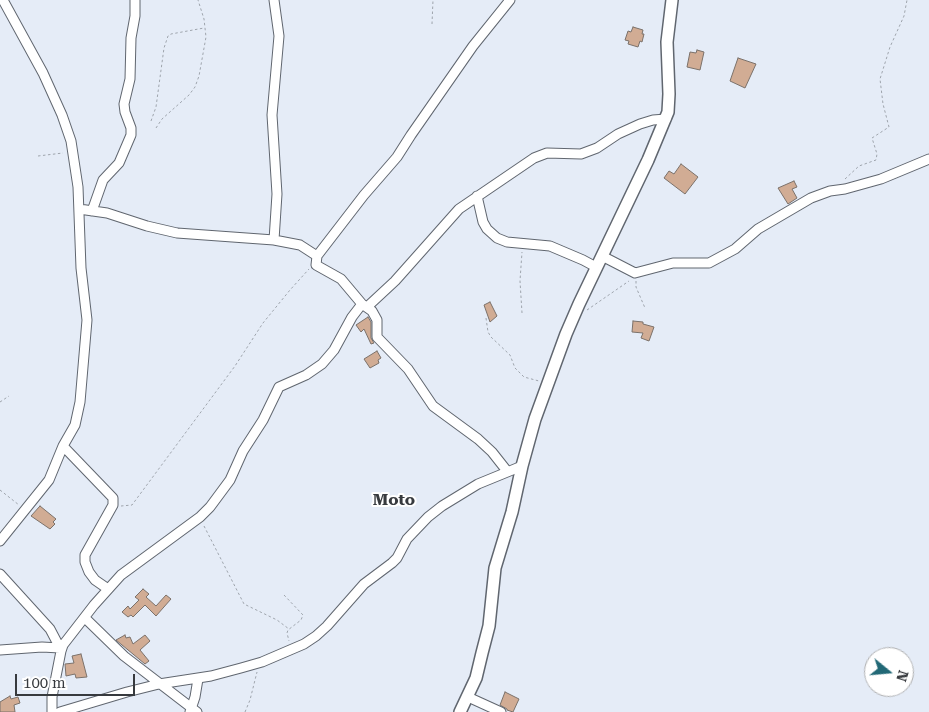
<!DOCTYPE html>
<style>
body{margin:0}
#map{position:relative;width:929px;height:712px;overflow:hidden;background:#e5ecf7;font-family:"Roboto Serif",serif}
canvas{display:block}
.north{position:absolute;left:864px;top:647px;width:50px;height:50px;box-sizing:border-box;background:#fff;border:1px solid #afb0b2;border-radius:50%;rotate:107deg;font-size:14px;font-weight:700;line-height:20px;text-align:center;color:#373a3e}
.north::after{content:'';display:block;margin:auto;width:18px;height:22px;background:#216876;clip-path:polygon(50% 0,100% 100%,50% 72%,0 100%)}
.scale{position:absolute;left:15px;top:674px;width:120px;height:22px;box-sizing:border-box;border:2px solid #373a3e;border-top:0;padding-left:6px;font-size:15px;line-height:18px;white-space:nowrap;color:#373a3e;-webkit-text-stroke:4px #fff;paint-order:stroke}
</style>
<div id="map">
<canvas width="929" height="712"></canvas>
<div class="north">N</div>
<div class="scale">100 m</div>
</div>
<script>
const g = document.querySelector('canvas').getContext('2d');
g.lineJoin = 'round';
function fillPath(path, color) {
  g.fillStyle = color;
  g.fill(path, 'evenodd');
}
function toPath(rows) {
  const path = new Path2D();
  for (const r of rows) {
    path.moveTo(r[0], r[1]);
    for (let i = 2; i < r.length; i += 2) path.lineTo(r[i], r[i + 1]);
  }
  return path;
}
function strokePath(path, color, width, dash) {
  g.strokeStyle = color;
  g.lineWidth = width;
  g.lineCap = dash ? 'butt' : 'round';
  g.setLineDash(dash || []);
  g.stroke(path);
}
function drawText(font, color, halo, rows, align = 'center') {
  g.font = font + ' "Roboto Serif",serif';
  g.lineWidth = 4;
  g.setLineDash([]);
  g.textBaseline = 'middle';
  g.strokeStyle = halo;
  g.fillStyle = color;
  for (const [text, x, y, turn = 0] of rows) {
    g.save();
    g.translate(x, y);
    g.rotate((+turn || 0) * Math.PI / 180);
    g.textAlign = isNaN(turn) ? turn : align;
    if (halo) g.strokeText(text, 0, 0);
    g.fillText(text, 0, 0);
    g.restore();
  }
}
const building = toPath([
 [633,27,643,30,642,34,644,34,642,42,640,41,638,47,628,44,629,41,625,40,628,31,631,32,633,27],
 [697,50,704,52,700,70,687,67,690,52,696,53,697,50],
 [738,58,756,64,745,88,730,81,738,58],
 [681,164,698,177,685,194,664,178,669,171,674,174,681,164],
 [794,181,797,187,792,189,797,198,788,204,778,188,794,181],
 [490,302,497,316,490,322,484,305,490,302],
 [368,317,371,322,371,338,374,343,371,344,364,329,361,332,356,325,368,317],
 [633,321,643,322,643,324,654,327,649,341,641,338,643,333,632,332,633,321],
 [377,351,381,358,378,360,379,363,370,368,364,359,377,351],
 [40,506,56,519,53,522,55,524,50,529,31,516,40,506],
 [143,589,149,594,146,597,156,606,166,595,171,599,156,616,145,605,133,617,131,615,128,617,122,612,128,606,130,609,139,600,135,597,143,589],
 [125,635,126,638,130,637,133,644,145,635,150,641,140,650,149,661,145,664,116,640,125,635],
 [81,654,87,677,76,678,75,674,66,676,65,664,74,663,72,656,81,654],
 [505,692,519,699,513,712,507,710,507,709,500,705,505,692],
 [10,696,11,699,18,697,20,703,14,705,15,712,0,712,0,702,10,696]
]);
fillPath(building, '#d1ac94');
strokePath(building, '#7b716a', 1);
const minor = toPath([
 [274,0,279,36,272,115,277,194,274,240],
 [477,196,483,222,487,229,497,238,507,242,550,246,583,260,596,267],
 [79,209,107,213,147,226,177,233,274,240,300,245,317,256,316,265,341,279,362,304,372,311,377,320,377,337,408,369,433,406,478,439,492,452,507,471],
 [92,211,103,180,119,163,131,135,131,128,125,112,124,104,130,79,131,38,135,16,135,0],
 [317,256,364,195,397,157,411,135,473,46,510,0],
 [602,256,635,273,673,263,709,263,735,249,758,229,811,198,830,191,845,189,881,179,929,159],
 [367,307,395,281,459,209,534,158,547,153,581,154,597,148,618,134,640,124,653,120,666,119],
 [63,446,113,498,113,505,85,555,85,562,89,572,95,580,108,589],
 [0,541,49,480,63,446,75,425,80,402,87,320,81,268,78,187,71,141,62,115,43,73,3,0],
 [0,574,50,629,60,648,61,651,52,697,52,712],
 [85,618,124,656,197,712],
 [0,650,42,647,60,648],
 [61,651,63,645,94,605,121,575,200,517,210,507,230,480,243,451,263,420,279,387,306,375,322,364,334,350,352,317,362,304],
 [468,697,501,712],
 [60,712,127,692,159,684,211,676,241,668,262,662,304,644,316,636,327,626,364,584,392,563,397,558,407,539,428,517,442,506,478,484,522,466],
 [190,712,195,697,198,679]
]);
const tertiary = toPath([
 [460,712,476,678,482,653,489,626,495,568,512,512,522,466,535,419,566,334,579,304,648,160,668,112,669,94,667,42,672,0]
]);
strokePath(minor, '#60666f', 11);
strokePath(tertiary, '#60666f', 14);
strokePath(toPath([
 [432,24,433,0],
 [151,121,156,107,164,48,168,36,171,34,204,28],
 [156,128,162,119,189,95,195,87,199,76,206,37,204,19,198,0],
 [38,156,63,153],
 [845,179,859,166,876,160,877,154,872,138,889,127,883,104,880,79,890,47,904,16,907,0],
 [636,281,636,287,645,308],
 [587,310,629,281],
 [522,313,520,281,522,252],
 [486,318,488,332,491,337,510,355,515,368,524,377,539,381],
 [0,402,9,396],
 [0,490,19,505],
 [121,506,132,505,235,366,263,323,290,290,309,269],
 [204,526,244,604,277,620,289,629],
 [284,595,303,615,301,620,288,630,287,633,289,641],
 [245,712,250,700,257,672]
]), '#9ea4ac', 1, [2.5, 2.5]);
strokePath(minor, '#fff', 9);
strokePath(tertiary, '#fff', 11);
drawText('bold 16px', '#373a3e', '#fff', [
 ["Moto",394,500]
]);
</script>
